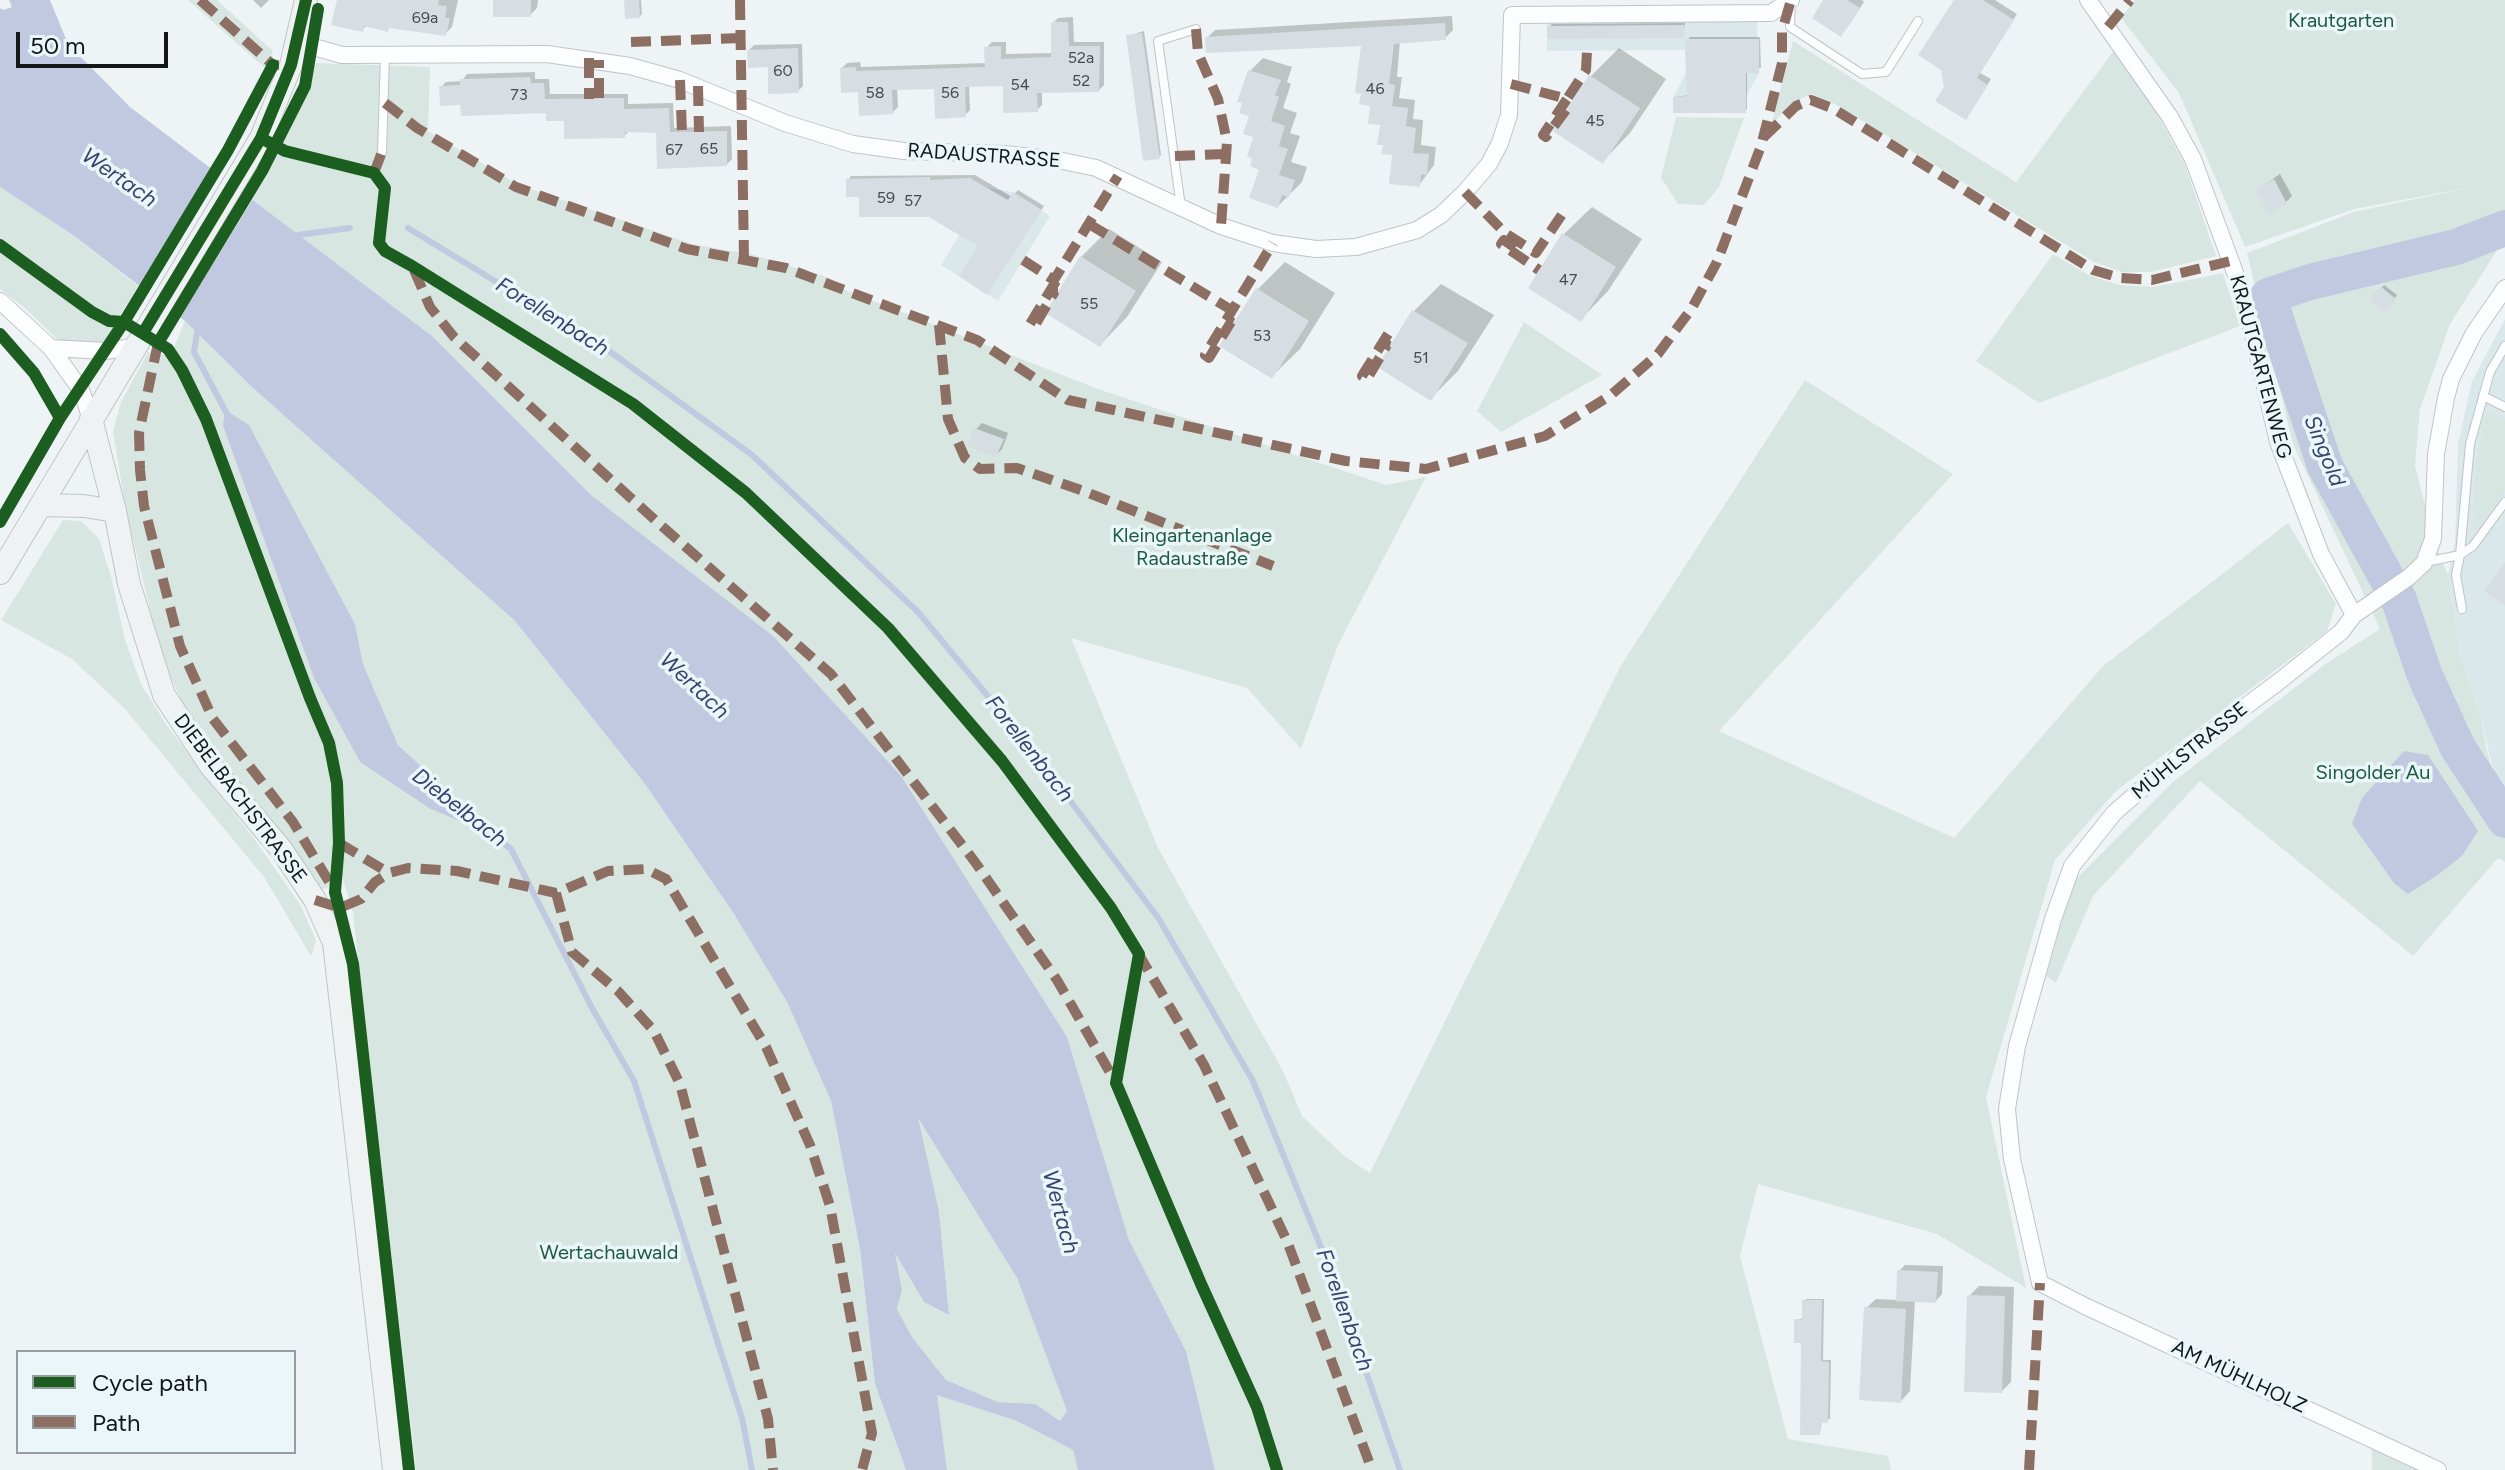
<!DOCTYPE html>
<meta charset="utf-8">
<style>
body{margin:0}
#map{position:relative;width:2505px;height:1470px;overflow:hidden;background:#eef4f6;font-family:Figtree,sans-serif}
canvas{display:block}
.legend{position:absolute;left:16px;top:1350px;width:280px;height:104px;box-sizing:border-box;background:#ebf6f9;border:2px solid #959d9f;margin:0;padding:10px 14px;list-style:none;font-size:24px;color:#131718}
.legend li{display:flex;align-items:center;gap:16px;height:40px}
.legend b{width:40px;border:2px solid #959d9f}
.scale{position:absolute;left:16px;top:32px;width:152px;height:36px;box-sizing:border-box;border:4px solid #131718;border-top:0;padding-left:10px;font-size:24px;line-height:28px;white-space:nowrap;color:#131718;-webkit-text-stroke:6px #ebf6f9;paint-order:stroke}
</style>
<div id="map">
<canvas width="2505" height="1470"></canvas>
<ul class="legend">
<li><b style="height:10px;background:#1b5e20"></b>Cycle path</li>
<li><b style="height:10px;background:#8d6e63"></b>Path</li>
</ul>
<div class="scale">50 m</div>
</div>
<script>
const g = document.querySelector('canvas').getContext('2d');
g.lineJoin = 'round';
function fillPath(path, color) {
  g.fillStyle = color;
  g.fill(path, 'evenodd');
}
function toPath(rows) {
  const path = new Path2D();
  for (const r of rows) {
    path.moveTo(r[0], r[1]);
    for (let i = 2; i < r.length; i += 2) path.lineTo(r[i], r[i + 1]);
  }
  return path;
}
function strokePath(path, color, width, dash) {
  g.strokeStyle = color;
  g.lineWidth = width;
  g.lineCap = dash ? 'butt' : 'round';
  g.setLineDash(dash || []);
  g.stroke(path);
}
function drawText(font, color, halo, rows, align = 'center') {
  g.font = font + ' Figtree,sans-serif';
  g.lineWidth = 7;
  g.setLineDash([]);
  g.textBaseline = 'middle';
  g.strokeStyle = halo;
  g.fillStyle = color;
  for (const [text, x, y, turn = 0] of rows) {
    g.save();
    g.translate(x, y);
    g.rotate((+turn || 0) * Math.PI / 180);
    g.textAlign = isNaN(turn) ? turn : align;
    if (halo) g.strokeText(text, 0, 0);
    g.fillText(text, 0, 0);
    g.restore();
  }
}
fillPath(toPath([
 [1757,20,1759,73,1746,96,1746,113,1673,113,1673,97,1686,73,1685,50,1547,51,1547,22],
 [972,179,987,188,1013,192,1050,216,998,301,941,265,959,235,944,226],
 [2505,319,2505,792,2494,774,2480,714,2460,655,2448,575,2455,542,2458,444,2472,381]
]), '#dae7eb');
fillPath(toPath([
 [188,0,217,0,273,51,266,69],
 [2135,0,2505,0,2505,238,2450,324,2420,409,2415,465,2433,539,2448,575,2460,655,2480,714,2487,751,2494,774,2505,792,2505,862,2498,858,2413,956,2200,781,2093,896,2056,983,2046,976,2073,882,2173,782,2324,665,2380,629,2293,444,2247,253,2354,212,2472,187,2354,209,2245,247,2179,93,2121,18],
 [1793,41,2016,182,2115,49,2161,121,2185,165,2216,256,2151,272,2122,272,2094,262,1835,104,1812,94,1794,102,1771,125],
 [316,63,430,67,428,131,519,185,692,244,750,254,833,279,830,284,1098,389,1386,485,1426,477,1338,645,1301,749,1247,688,1071,638,1158,848,1283,1071,1302,1116,1344,1156,1370,1173,1620,667,1805,380,1953,474,1719,731,1954,838,2103,666,2288,523,2336,604,2327,631,2116,791,2055,860,1986,1097,2026,1288,1937,1234,1758,1184,1740,1256,1788,1439,1888,1456,1891,1470,1215,1470,1186,1351,1129,1240,1067,1037,592,496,432,336,252,200,267,175,264,172],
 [1676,117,1744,118,1719,187,1704,205,1678,204,1661,178],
 [0,187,73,235,138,286,102,345,60,342,25,308,0,289],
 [2053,254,2089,275,2119,285,2154,287,2223,273,2240,326,2039,403,1976,361],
 [185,321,252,387,515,621,645,784,734,914,787,1002,831,1101,860,1249,875,1384,906,1470,416,1470,353,913,341,873,327,888,320,890,216,757,187,712,162,659,126,510,113,432,121,402,148,352,165,355,174,348],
 [249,425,355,624,363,664,398,745,411,758,360,762,314,678,223,426],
 [1524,322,1602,375,1501,432,1477,411],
 [2486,411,2505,420,2505,491,2476,530,2472,529,2476,462],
 [63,520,81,521,99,539,111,576,125,640,142,686,166,724,215,790,253,837,301,906,316,940,311,956,264,877,124,708,72,659,1,620],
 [916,1115,1017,1278,1067,1411,1060,1422,1035,1404,998,1402,946,1380,912,1337,897,1309,902,1290,894,1250,924,1302,949,1315,939,1211],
 [936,1394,1017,1421,1073,1450,1078,1470,947,1470],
 [2372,1447,2419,1470,2372,1470]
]), '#d7e6e1');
fillPath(toPath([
 [9,0,50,0,68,44,130,107,432,336,592,496,773,636,901,776,1067,1037,1129,1240,1186,1351,1215,1470,1078,1470,1073,1450,1017,1421,937,1395,947,1470,906,1470,875,1384,860,1249,831,1101,787,1002,734,914,645,784,515,621,252,387,185,321,73,235,0,187,0,8,3,10,12,7],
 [918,1118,1017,1278,1067,1411,1060,1421,1035,1404,998,1402,946,1380,912,1337,897,1309,902,1290,895,1253,924,1302,949,1315,939,1211],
 [225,410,249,425,355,624,363,664,398,745,484,825,480,830,429,808,360,762,314,678,223,426],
 [2404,751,2428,755,2478,831,2462,856,2436,876,2408,894,2394,883,2352,824,2362,798]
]), '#c0c9df');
fillPath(toPath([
 [213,165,254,197,178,321,137,290]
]), '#eef4f6');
fillPath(toPath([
 [253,0,269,0,261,8],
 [339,0,458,0,452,27,445,34,391,26,387,30,367,25,362,30],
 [495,0,538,0,537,8,530,15],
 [626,0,641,0,642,14,640,16],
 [1826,0,1862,0,1864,2,1847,28],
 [1954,0,1995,0,2017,14,1980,73,1991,79,1970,113,1946,87],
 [1452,16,1453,30,1445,38,1400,41,1397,77,1402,77,1399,98,1415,100,1413,119,1423,120,1421,145,1436,147,1434,165,1419,185,1394,153,1372,104,1363,44,1207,38,1215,30],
 [1073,17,1074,42,1104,42,1104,85,1099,90,1042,91,1042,105,1037,110,1004,84,969,85,970,110,965,115,936,87,897,88,898,107,893,112,860,90,842,68,847,63,860,62,861,67,987,63,986,48,992,42,1006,42,1006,54,1053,53,1053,23,1058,18],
 [1685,23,1683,36,1549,27,1552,24],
 [1144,31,1161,155,1159,157,1128,36],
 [1690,37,1760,37,1761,68,1747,71,1747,109,1745,111,1675,97,1689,95,1687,40],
 [802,44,803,86,798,91,749,50,754,45],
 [1619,48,1666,79,1630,133,1603,161,1555,130,1591,76],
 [1263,58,1292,67,1287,82,1291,84,1283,108,1297,113,1290,133,1300,136,1291,162,1307,167,1302,182,1278,206,1261,168,1251,115,1245,102,1240,101,1250,71],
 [535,72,535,79,549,79,550,94,628,94,628,104,673,103,674,128,731,126,732,159,726,165,658,134,661,131,630,130,624,136,548,111,462,103,441,87,446,82,462,81,467,74],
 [2280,174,2292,196,2286,202,2258,189],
 [975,175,1012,197,1018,190,1044,206,990,288,980,246,930,215,861,195,848,180,851,176],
 [1592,207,1642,239,1608,291,1581,319,1564,234],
 [1109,229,1162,262,1127,317,1100,345,1081,257],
 [1285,262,1335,293,1300,349,1272,376,1258,289],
 [1441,284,1494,315,1458,371,1431,398,1414,311],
 [2384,285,2397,295,2386,310,2372,300],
 [982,423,1008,433,1002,449,996,455,976,429],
 [1905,1265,1943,1266,1942,1294,1936,1301,1915,1300,1910,1391,1901,1401,1866,1308,1876,1299,1898,1300,1899,1271],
 [1979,1286,2014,1287,2011,1382,2002,1391,1969,1296],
 [1806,1299,1824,1299,1823,1360,1831,1360,1830,1419,1822,1421,1820,1433,1803,1341,1796,1320,1804,1318,1804,1301]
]), '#0003');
strokePath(toPath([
 [408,228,605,348,752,455,918,612,1026,742,1159,919,1253,1081,1334,1279,1400,1470],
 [290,236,350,228],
 [198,326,194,352,227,414],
 [477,824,511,849,592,1008,634,1081,742,1418,752,1470]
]), '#c0c9df', 6);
strokePath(toPath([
 [2505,228,2456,247,2310,282,2268,296,2325,466,2399,600,2425,676,2458,748,2505,820]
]), '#c0c9df', 36);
fillPath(toPath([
 [337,0,439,0,438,5,447,6,445,18,450,18,446,36,389,28,388,32,364,26,363,32,331,25],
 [493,0,531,0,531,17,493,17],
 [624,0,639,0,640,18,625,19],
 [1823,0,1847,0,1860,8,1841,37,1812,18],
 [1954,0,1983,0,2014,20,1977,78,1988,85,1966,120,1935,101,1944,87,1941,70,1918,55],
 [1051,22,1068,22,1069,46,1100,46,1099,92,1037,93,1038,112,1003,113,1003,86,965,87,966,117,935,119,934,89,892,90,893,114,859,116,858,92,841,93,840,68,856,67,856,71,985,67,984,47,1001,46,1001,59,1051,57],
 [1445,23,1446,40,1394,44,1389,84,1395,85,1392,106,1408,108,1406,126,1416,128,1413,153,1429,154,1427,175,1421,174,1420,187,1389,184,1392,155,1381,154,1383,145,1377,145,1380,125,1368,124,1370,106,1359,104,1361,94,1355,93,1361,46,1206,53,1205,37],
 [1684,25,1684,38,1547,39,1547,26],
 [1142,33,1160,159,1143,161,1126,35],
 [1685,39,1759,39,1759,73,1746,73,1746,113,1673,113,1673,97,1687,96],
 [798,48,799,93,768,94,768,67,748,68,747,50],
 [1248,70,1281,80,1275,95,1279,97,1271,121,1285,126,1279,146,1288,149,1279,175,1295,180,1289,197,1282,195,1278,208,1249,198,1259,170,1250,166,1252,158,1247,157,1253,137,1243,134,1249,116,1239,113,1242,103,1237,102],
 [1589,75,1640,108,1603,164,1553,131],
 [530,77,531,83,544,83,545,99,624,98,624,109,669,108,670,132,727,131,727,166,657,169,656,133,661,133,625,132,625,138,564,139,564,121,546,121,546,113,461,116,460,105,440,106,439,86,460,85,460,79],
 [930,177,930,180,970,178,1008,200,1013,192,1042,210,987,295,959,276,978,246,929,217,859,217,859,197,846,197,846,179],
 [2274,179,2287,204,2269,214,2255,189],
 [1562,233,1616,267,1581,322,1528,288],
 [1080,256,1136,291,1100,347,1045,313],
 [2380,286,2396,299,2386,313,2369,300],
 [1256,288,1309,321,1272,379,1219,346],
 [1412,310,1468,343,1431,401,1377,367],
 [974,428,1004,439,996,457,967,446],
 [2505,562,2505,606,2484,591],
 [1897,1270,1938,1272,1936,1303,1896,1301],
 [1967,1295,2005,1296,2002,1393,1964,1392],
 [1802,1300,1822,1300,1821,1361,1829,1362,1828,1423,1821,1423,1820,1435,1800,1435,1801,1343,1794,1343,1794,1319,1802,1320],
 [1864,1307,1906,1309,1901,1403,1859,1400]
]), '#d6dee4');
const lane = toPath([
 [1791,1,1790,27,1862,74,1886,72,1918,21],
 [382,152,385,55],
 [1181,207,1158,41,1196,29],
 [2483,396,2505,407],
 [2425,562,2460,555,2473,546,2505,502],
 [2462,609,2456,575,2460,555,2470,444,2490,372,2505,346]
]);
const street = toPath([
 [2088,0,2170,117,2193,159,2244,297,2278,442,2321,554,2354,615],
 [296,42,342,55,547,54,630,66,680,80,785,123,853,144,904,151,1005,154,1058,160,1096,168,1221,226,1273,243,1316,249,1356,247,1417,230,1441,215,1465,192,1489,164,1500,143,1509,115,1512,15,1771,13,1791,0],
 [0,301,51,348,81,390,91,419],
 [51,348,105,351,134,347],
 [2438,1470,2087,1307,2040,1283,2012,1159,2007,1109,2017,1046,2053,919,2072,866,2114,813,2183,753,2277,683,2341,632,2354,615,2409,577,2424,563,2433,539,2436,454,2446,398,2451,379,2474,333,2505,288]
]);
const secondary = toPath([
 [91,419,115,511,129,584,164,695,210,765,281,849,315,900,334,943,394,1470],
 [41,505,84,506,115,511],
 [0,573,261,138,291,65,306,0]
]);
strokePath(lane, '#bfc4c5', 10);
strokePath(street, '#bfc4c5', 18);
strokePath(secondary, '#bfc4c5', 24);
strokePath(lane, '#fcfdfe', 8);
strokePath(street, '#fcfdfe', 16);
strokePath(secondary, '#eef2f3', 22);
strokePath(toPath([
 [200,0,273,65,279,65],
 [740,0,744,260],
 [2108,27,2130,0],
 [1196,29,1198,53,1218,99,1227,142,1221,226],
 [631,42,741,38],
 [589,58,589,99],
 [680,80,682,132],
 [1511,84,1567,99,1586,70,1587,51],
 [698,86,699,132],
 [599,98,599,60],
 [385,103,417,128,516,187,687,249,786,268,977,340,1068,400,1346,461,1426,469,1545,436,1611,395,1658,354,1692,308,1717,262,1761,146,1782,63,1782,31,1791,0],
 [1566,110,1546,137,1543,135,1567,99],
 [1764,137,1796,106,1811,100,1834,109,2093,270,2120,278,2152,280,2231,261],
 [1175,156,1226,154],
 [374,173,382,152],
 [1465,192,1505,233,1536,253,1563,213],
 [1089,224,1233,311],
 [1515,248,1504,240,1501,244,1539,270],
 [1023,260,1054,280,1118,176],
 [414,270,430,307,454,337,655,520,831,674,975,862,1057,980,1116,1083],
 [1056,281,1030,324,1034,327,1055,291,1058,291],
 [1233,323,1231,322,1209,358,1205,355,1273,243],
 [939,325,948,419,965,458,980,469,1017,468,1081,490,1273,566],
 [1388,334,1362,376,1367,379,1387,345,1390,346],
 [158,343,139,433,140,470,144,506,180,646,213,719,293,822,334,890],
 [339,843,389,873],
 [556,893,572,952,618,991,654,1031,680,1084,768,1419,773,1470],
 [315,900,340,908,361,899,375,882,389,873,408,868,457,871,556,893,608,871,646,869,666,879,766,1047,810,1145,830,1206,872,1433,862,1470],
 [1138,953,1204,1065,1287,1241,1372,1470],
 [2029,1470,2040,1283]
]), '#8d6e63', 10, [20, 10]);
strokePath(toPath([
 [261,138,285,151,374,173,385,188,379,243,385,251,412,266,633,404,746,493,888,628,1002,761,1111,908,1139,954,1116,1083,1201,1284,1257,1407,1277,1470],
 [0,245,92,312,109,321,124,322,168,349,182,370,206,419,310,698,329,743,337,783,339,843,335,892,353,964,409,1470],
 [143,333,261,138,291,65,306,0],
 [0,334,34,373,60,418],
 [158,343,262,171,305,86,318,9],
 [0,522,60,418,124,322,228,150,273,65]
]), '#1b5e20', 12);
drawText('16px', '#464b4d', null, [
 ["69a",425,18],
 ["52a",1081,58],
 ["60",783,71],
 ["52",1081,81],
 ["54",1020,85],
 ["46",1375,89],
 ["58",875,93],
 ["56",950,93],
 ["73",519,95],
 ["45",1595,121],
 ["65",709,149],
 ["67",674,150],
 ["59",886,198],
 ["57",913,201],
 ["47",1568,280],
 ["55",1089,304],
 ["53",1262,336],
 ["51",1421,358]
]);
drawText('20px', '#1e5b43', '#ebf6f9', [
 ["Krautgarten",2341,21],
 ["Kleingartenanlage",1192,536],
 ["Radaustraße",1192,559],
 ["Singolder Au",2373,773],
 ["Wertachauwald",609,1253]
]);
drawText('20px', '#131718', '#ebf6f9', [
 ["RADAUSTRASSE",984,156,4],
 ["KRAUTGARTENWEG",2260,367,75],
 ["MÜHLSTRASSE",2190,751,-39],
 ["DIEBELBACHSTRASSE",240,799,53],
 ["AM MÜHLHOLZ",2239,1377,25]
]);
drawText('italic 22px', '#36456f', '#ebf6f9', [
 ["Wertach",119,178,35],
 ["Forellenbach",552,317,32],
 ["Singold",2324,451,68],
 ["Wertach",694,686,43],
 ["Forellenbach",1029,749,52],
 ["Diebelbach",459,808,38],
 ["Wertach",1060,1212,75],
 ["Forellenbach",1344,1310,70]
]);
</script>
